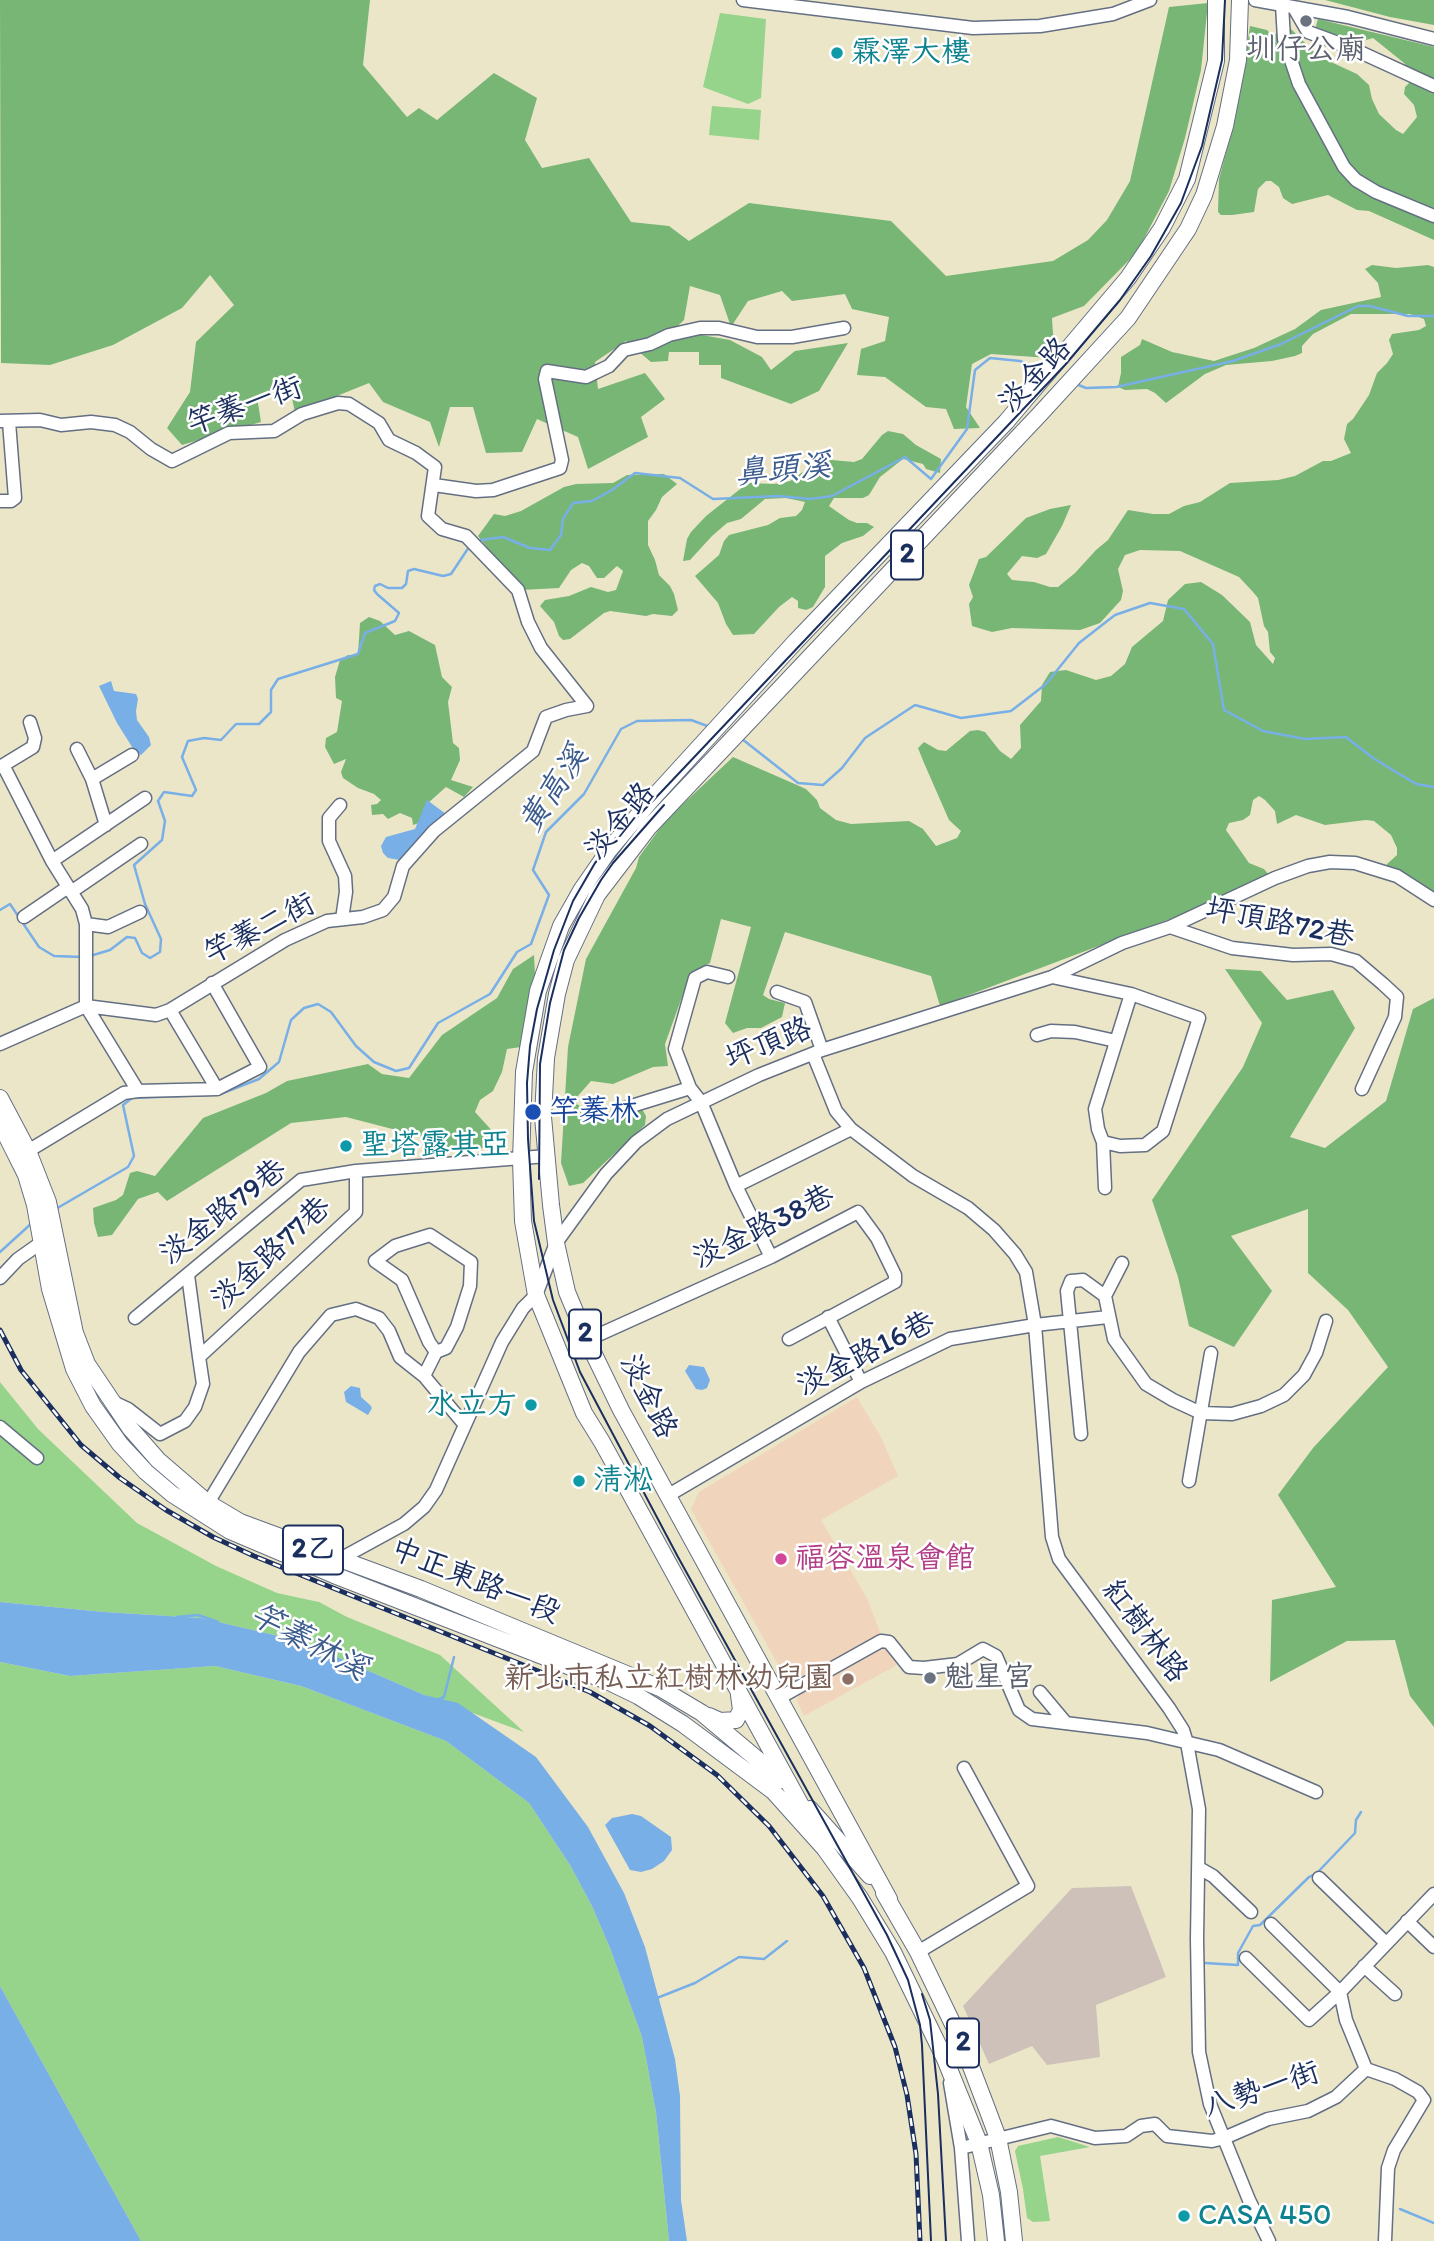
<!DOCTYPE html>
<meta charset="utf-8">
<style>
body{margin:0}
canvas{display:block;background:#ece6c9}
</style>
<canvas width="1434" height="2241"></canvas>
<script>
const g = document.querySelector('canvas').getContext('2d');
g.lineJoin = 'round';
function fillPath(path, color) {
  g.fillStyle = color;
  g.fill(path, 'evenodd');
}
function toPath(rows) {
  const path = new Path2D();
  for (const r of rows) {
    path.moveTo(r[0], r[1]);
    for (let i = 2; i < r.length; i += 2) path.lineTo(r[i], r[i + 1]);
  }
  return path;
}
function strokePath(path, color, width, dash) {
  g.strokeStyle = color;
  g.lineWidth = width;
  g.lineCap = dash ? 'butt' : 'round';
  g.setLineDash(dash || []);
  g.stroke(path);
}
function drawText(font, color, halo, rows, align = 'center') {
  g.font = font + ' Itim,"LXGW WenKai TC",sans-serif';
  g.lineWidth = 5;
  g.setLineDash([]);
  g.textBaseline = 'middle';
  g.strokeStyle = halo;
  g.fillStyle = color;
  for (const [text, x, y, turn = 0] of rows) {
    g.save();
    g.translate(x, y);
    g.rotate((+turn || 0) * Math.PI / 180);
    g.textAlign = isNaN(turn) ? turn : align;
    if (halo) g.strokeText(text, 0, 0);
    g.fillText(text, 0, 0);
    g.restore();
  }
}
fillPath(toPath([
 [857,1397,881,1437,898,1476,821,1520,867,1598,881,1635,789,1684,691,1509,699,1492],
 [880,1648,887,1649,897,1665,804,1716,797,1701,799,1694]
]), '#f0d5bc');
fillPath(toPath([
 [1131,1886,1166,1977,1096,2005,1100,2057,1047,2065,1032,2046,989,2064,963,2006,1072,1888]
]), '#cec1b9');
fillPath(toPath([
 [720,13,766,19,761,98,748,104,703,87],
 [712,106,761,110,759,140,709,135],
 [0,1382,38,1429,137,1523,216,1566,277,1593,319,1602,347,1617,440,1655,524,1732,424,1695,300,1641,201,1618,104,1612,0,1602],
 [0,1662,70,1676,215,1666,301,1686,446,1741,529,1803,570,1865,592,1906,610,1948,642,2037,656,2112,669,2241,141,2241,0,1986],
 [1058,2137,1090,2147,1040,2156,1050,2221,1033,2222,1027,2218,1023,2189,1015,2151,1018,2146]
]), '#95d48a');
fillPath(toPath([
 [0,0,370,0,363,65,407,117,419,108,437,120,494,73,537,98,525,140,542,168,589,158,631,222,669,226,689,241,749,203,891,221,946,276,1053,261,1088,240,1107,220,1130,181,1169,7,1208,3,1201,70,1185,138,1169,191,1137,252,1084,306,1052,318,1053,334,1061,346,1049,358,991,354,972,364,966,407,980,428,954,429,946,409,926,407,885,377,857,375,861,349,885,341,889,317,852,309,845,294,792,301,782,291,748,301,731,327,720,295,690,286,684,320,661,342,696,334,730,340,762,357,771,370,795,351,848,343,819,391,791,404,721,378,721,365,699,365,699,352,669,352,668,361,651,362,626,341,595,362,598,389,645,373,665,399,641,417,648,437,588,469,578,437,537,419,522,452,486,453,473,407,450,407,439,447,430,422,383,402,369,383,295,413,290,388,257,397,261,422,182,445,167,428,190,392,196,342,234,305,210,275,182,308,113,345,50,365,1,363],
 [1325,0,1434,0,1434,25,1390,17],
 [1318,19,1434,47,1434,240,1369,211,1357,210,1328,195,1292,204,1283,198,1279,187,1271,181,1266,181,1258,189,1254,212,1232,215,1221,215,1218,212,1219,179,1235,119,1250,26,1267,30,1272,36,1284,29,1291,29,1318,56,1357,74,1369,85,1372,99,1379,114,1396,130,1403,134,1417,117,1414,105,1404,94,1405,87,1410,82,1409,69,1404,63,1373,38,1336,49,1323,45,1317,40,1314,33],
 [1372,265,1396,268,1428,265,1434,267,1434,901,1387,870,1387,864,1397,855,1397,848,1391,835,1374,821,1366,820,1325,825,1296,815,1277,824,1275,811,1265,800,1259,796,1253,800,1250,815,1243,820,1229,823,1226,830,1249,863,1264,869,1269,875,1244,891,940,1006,931,976,785,932,763,995,769,999,785,1003,782,1017,761,1028,747,1028,733,1033,725,1023,751,927,721,919,710,963,691,972,665,1044,668,1066,653,1067,613,1084,591,1081,577,1097,577,1104,584,1109,592,1109,605,1116,642,1109,646,1116,645,1125,583,1183,569,1186,561,1163,568,1047,586,959,636,868,639,857,666,820,733,757,806,789,817,800,820,808,836,820,851,824,909,821,923,829,936,846,957,838,961,831,949,820,924,763,918,748,924,742,938,750,946,751,970,731,978,730,985,732,1000,751,1011,759,1021,748,1020,725,1041,701,1042,685,1050,672,1066,670,1096,680,1111,676,1125,664,1132,647,1163,621,1168,600,1185,584,1201,582,1222,595,1250,622,1256,645,1273,664,1275,658,1270,652,1268,632,1264,626,1258,598,1253,592,1239,577,1180,551,1140,550,1125,555,1118,569,1123,591,1121,600,1100,623,1080,630,1012,628,992,632,972,626,969,604,973,597,969,585,979,559,986,557,1026,518,1050,509,1071,505,1062,526,1046,554,1037,558,1022,556,1007,574,1012,580,1034,582,1050,587,1058,587,1075,573,1096,550,1108,540,1128,510,1153,514,1169,514,1184,506,1200,502,1230,483,1278,480,1295,476,1323,461,1331,461,1351,453,1344,439,1347,424,1353,419,1369,395,1377,373,1387,363,1393,354,1389,340,1392,334,1419,330,1426,326,1424,319,1410,314,1351,314,1313,334,1302,346,1302,353,1295,356,1272,361,1226,365,1205,374,1166,403,1155,393,1147,389,1125,390,1118,387,1121,373,1121,357,1140,345,1142,339,1172,352,1214,361,1254,348,1295,329,1321,310,1381,297,1378,283,1365,269],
 [888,431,903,434,916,445,941,459,940,473,926,469,923,464,903,459,880,477,869,495,863,498,834,498,829,506,836,511,849,520,857,523,867,523,874,527,863,536,842,543,825,556,825,587,813,607,806,610,798,608,798,601,792,597,779,607,754,634,733,635,726,624,718,603,695,576,719,555,724,541,729,535,768,525,780,518,796,516,802,510,805,502,786,498,765,499,741,519,727,523,712,536,690,560,683,561,687,539,691,532,706,516,744,486,750,483,774,484,790,481,821,459,854,462,862,459,882,435],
 [664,474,677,484,662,497,656,510,648,521,648,545,655,560,659,575,670,586,674,594,678,610,672,616,653,614,646,616,610,611,604,613,570,639,563,640,559,636,554,622,540,606,545,600,569,596,591,587,608,592,616,590,623,571,617,566,604,578,597,578,589,566,582,563,571,570,559,588,521,590,478,536,494,514,505,516,521,511,564,487,576,484,613,483,627,475],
 [369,617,380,621,395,635,409,631,435,645,442,677,452,687,448,702,453,743,459,748,460,760,451,780,473,787,464,797,446,787,427,804,419,823,413,825,412,818,400,813,388,819,383,814,372,815,371,805,377,804,381,800,374,794,358,788,343,778,341,772,346,759,334,764,325,747,326,738,337,732,342,701,336,698,335,677,340,660,348,655,358,655,360,623],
 [534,955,535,975,521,1047,507,1049,502,1072,493,1091,480,1100,475,1112,495,1134,484,1148,455,1151,431,1139,346,1117,291,1123,167,1201,158,1192,138,1199,112,1235,98,1237,94,1223,93,1208,116,1200,123,1195,130,1173,137,1171,155,1176,203,1118,266,1093,287,1081,368,1064,382,1074,409,1078,442,1035,497,998,513,969],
 [1225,969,1261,971,1287,1000,1333,990,1355,1028,1290,1137,1325,1148,1386,1101,1413,1009,1434,998,1434,1727,1410,1696,1395,1640,1347,1641,1270,1682,1272,1600,1336,1587,1278,1495,1313,1448,1388,1367,1348,1310,1308,1273,1308,1209,1231,1236,1272,1291,1234,1347,1189,1326,1178,1277,1152,1200,1243,1067,1262,1023]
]), '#78b676');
fillPath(toPath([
 [111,681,114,691,136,694,138,699,136,711,137,720,149,737,151,745,141,755,134,750,117,723,99,686],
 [427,800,446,814,400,860,388,858,383,853,381,846,386,837,415,829],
 [689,1365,704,1367,710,1380,707,1388,702,1390,696,1389,685,1371],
 [351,1386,360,1388,361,1397,370,1405,372,1408,368,1415,346,1402,344,1392],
 [0,1602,104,1612,201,1618,300,1641,424,1695,458,1703,536,1757,588,1827,624,1893,645,1947,675,2059,680,2096,681,2200,687,2241,669,2241,656,2112,642,2037,610,1948,592,1906,570,1865,529,1803,446,1741,301,1686,215,1666,70,1676,0,1662],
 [632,1814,641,1816,671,1837,672,1850,664,1861,652,1869,641,1872,630,1870,605,1825,612,1818],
 [0,1986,141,2241,0,2241]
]), '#78afe7');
strokePath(toPath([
 [1076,384,1086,388,1116,387,1233,361,1281,344,1358,306,1370,306,1408,316,1434,316],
 [481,540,503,537,530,548,550,550,561,535,563,519,573,503,592,501,612,490,635,473,680,478,713,499,779,496,810,499,832,496,905,457,931,479,967,429,975,370,990,358,1020,361,1041,370],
 [742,739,798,783,823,785,842,768,865,738,915,705,961,718,1011,711,1046,684,1079,643,1115,615,1150,603,1184,609,1213,644,1224,710,1263,731,1305,739,1346,737,1373,758,1416,784,1434,787],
 [0,910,10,904,39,947,54,956,83,957],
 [90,956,110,950,127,937,135,938,142,953,150,958,160,952,161,939,145,904,134,865,162,840,165,821,158,801,164,792,192,796,196,790,182,757,188,741,204,738,221,740,236,724,259,724,271,712,271,690,278,679,358,654,365,633,395,621,399,613,377,594,374,590,375,586,380,584,388,588,402,588,406,584,408,571,414,569,443,576,451,574,469,547],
 [223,1093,259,1079,279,1062,291,1020,304,1008,318,1004,331,1012,356,1046,374,1062,396,1071,409,1068,438,1023,490,994,517,952,531,944,549,895,533,870,546,832,584,794,621,729,637,721,691,720,710,727],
 [54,1210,128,1167,134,1156,123,1105,132,1098,209,1095],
 [0,1252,33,1222],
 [177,1617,198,1615,218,1622],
 [437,1700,444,1697,454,1657],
 [1205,1963,1238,1965,1238,1953,1253,1926,1260,1925,1309,1877,1317,1873,1355,1833,1356,1820,1361,1812],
 [657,1998,695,1983,739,1957,764,1959,787,1941],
 [1400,2209,1434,2223]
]), '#78afe7', 2.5);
const minor = toPath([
 [743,0,973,28,1040,26,1113,14,1150,0],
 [1255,0,1348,17,1434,39],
 [1282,5,1284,39,1299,84,1344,167,1356,180,1376,192,1434,216],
 [1294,8,1308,32,1349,47,1434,86],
 [0,421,40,420,61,425,91,422,115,425,130,432,151,449,172,461,229,433,274,431,302,414,338,403,349,404,379,423,389,440,416,453,435,467,428,516,442,529,466,536,518,590,528,622,541,648,587,706,566,710,546,717,533,751,434,831,403,866,394,897,383,910,363,917,327,921,285,940,170,1010,156,1015,86,1006,0,1044],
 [434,485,476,491,493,490,560,468,562,460,545,379,547,371,586,377,609,366,624,350,650,344,669,335,700,328,719,328,757,337,792,337,844,328],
 [0,501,11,501,15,498,9,422],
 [77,749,92,779,106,825],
 [3,765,52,861,82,909,86,924,86,1006,138,1091],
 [0,767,33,747,35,738,30,722],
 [92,779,132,755],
 [340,805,329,818,329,841,345,876,346,892,342,919],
 [52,861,145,798],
 [71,892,141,844],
 [24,917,68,887],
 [86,924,108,927,140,912],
 [1170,927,1232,948,1293,955,1331,954,1356,961,1383,984,1397,997,1395,1017,1362,1089],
 [728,977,707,972,695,978,675,1049,690,1088,701,1102,736,1186,771,1257],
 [1052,977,1131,994,1199,1018,1163,1131,1145,1145,1120,1146,1103,1142],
 [777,992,805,1002,822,1050],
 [170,1010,217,1089],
 [1037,1035,1051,1031,1075,1032,1116,1041],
 [813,1054,836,1111,851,1129,913,1176,968,1208,994,1230,1015,1254,1026,1272,1035,1325,1052,1537,1059,1559,1169,1708,1183,1730,1187,1743,1199,1809,1197,1939,1199,2052,1210,2104,1249,2200,1269,2241],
 [625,1108,690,1088],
 [28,1151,124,1093,138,1091,217,1089,260,1067,212,983],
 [736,1186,851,1129],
 [1105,1188,1103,1142,1098,1129,1095,1109,1131,994],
 [1122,1263,1105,1296,1114,1339,1146,1384,1173,1400,1201,1413,1232,1414,1261,1406,1284,1395,1304,1375,1316,1353,1326,1321],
 [188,1275,199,1357],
 [0,1278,18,1259,42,1242],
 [828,1317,861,1382],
 [135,1318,301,1180,356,1171],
 [587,1340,771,1257,858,1212,877,1238,895,1275,895,1282,789,1339],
 [424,1376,436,1352,446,1348,457,1327,470,1286,471,1262,430,1235,395,1246,375,1261,402,1280,429,1342,436,1352],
 [111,1401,128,1409,160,1434,185,1421,195,1407,203,1384,199,1357,356,1212,356,1171,547,1156],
 [0,1427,37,1458],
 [1081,1434,1067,1291,1071,1281,1083,1280,1105,1296],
 [1189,1481,1211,1353],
 [667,1496,861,1382,950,1339,1035,1325,1108,1317],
 [208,1503,299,1352,331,1315,356,1309,379,1318,389,1331,400,1357,424,1376,464,1424],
 [338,1565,340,1559,404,1524,424,1507,436,1490,502,1342,523,1308,536,1295,556,1243,606,1174,636,1142,667,1119,759,1075,822,1050,1052,977,1122,943,1170,927,1275,878,1308,866,1330,862,1355,863,1397,876,1434,900],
 [1040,1692,1066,1723],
 [779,1698,881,1641,889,1642,909,1667,924,1668,958,1664,983,1649,996,1656,1019,1710,1032,1719,1147,1733,1219,1750,1316,1792],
 [1199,1868,1213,1876,1251,1912],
 [1319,1878,1386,1943],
 [1407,1921,1434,1947],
 [918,1952,1028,1886,964,1768],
 [1246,1958,1309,2020,1340,1992,1271,1924],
 [1364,1966,1395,1994],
 [1366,2069,1346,2020,1340,1992,1434,1894],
 [950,2083,961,2148,968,2241],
 [961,2148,1051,2126,1095,2138,1126,2136,1141,2126,1155,2124,1167,2136,1212,2141,1224,2138,1268,2119,1308,2111,1336,2097,1366,2069,1395,2079,1418,2092,1424,2100,1394,2150,1388,2168,1385,2241]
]);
const major = toPath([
 [0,1098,28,1151,48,1202,75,1333,87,1364,130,1428,158,1460,208,1503,240,1522,421,1589,660,1688,702,1713,782,1780],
 [0,1123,26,1175,35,1205,50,1289,74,1369,93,1406,120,1444,146,1472,172,1494,230,1531,334,1575,607,1681,638,1696,683,1724,773,1791,825,1849,860,1898,893,1952,945,2059,979,2143,991,2195,996,2241],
 [709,1716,720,1721,736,1720,741,1710,739,1695],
 [810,1809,870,1876],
 [825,1849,602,1442,584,1413,536,1295,523,1221,521,1160,524,1072,538,991,561,926,582,889,609,850,651,800,796,641,1006,422,1128,278,1162,228,1187,179,1216,61,1216,0],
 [884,1893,918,1952,962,2043,986,2106,998,2138,1009,2192,1014,2241],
 [889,1899,621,1410,587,1340,567,1292,556,1243,551,1205,543,1117,546,1058,557,994,566,960,597,895,649,827,1040,414,1128,318,1188,229,1204,195,1225,126,1238,60,1240,0]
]);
strokePath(minor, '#646f83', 15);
strokePath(major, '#646f83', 18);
strokePath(minor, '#fff', 12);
strokePath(major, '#fff', 16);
strokePath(toPath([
 [539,1179,540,1064,550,1003,564,950,579,918,601,880,613,863,664,805],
 [922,1994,930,2020,938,2094,946,2241],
 [931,2241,922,2045,920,2025,908,1980,887,1935,678,1557,580,1372,553,1300,534,1221,528,1139,527,1083,530,1046,537,1009,554,950,573,901,595,863,615,839,647,807,1065,365,1120,300,1151,256,1181,203,1202,146,1222,60,1225,0]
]), '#1b2f5e', 2);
const rail = toPath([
 [0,1330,21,1370,81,1445,120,1478,166,1510,213,1537,254,1556,590,1692,650,1726,717,1775,769,1826,823,1896,864,1968,895,2047,907,2095,916,2154,920,2241]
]);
strokePath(rail, '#1b2f5e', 5);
strokePath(rail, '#fff', 2.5, [8]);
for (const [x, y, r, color] of [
 [1306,21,7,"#6b7280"],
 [837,53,7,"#0f9aa8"],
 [533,1112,9,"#1a4fb4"],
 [346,1146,7,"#0f9aa8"],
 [531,1405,7,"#0f9aa8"],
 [579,1481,7,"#0f9aa8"],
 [781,1559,7,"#d1479c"],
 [930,1678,7,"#6b7280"],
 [848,1679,7,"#8d6e63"],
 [1184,2216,7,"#0f9aa8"]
]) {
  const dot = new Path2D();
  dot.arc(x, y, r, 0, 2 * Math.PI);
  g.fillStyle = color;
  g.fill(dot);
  strokePath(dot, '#fff', 2.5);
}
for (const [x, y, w] of [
 [907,555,32],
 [585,1334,32],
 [313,1550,60],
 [963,2043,32]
]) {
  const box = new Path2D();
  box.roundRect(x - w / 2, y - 24.5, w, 49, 5);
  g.fillStyle = '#fff';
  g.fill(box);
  strokePath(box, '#1b2f5e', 2);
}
drawText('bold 28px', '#1b2f5e', null, [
 ["2",907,555],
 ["2",585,1334],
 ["2乙",313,1550],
 ["2",963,2043]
]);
drawText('30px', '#5b616d', '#fff', [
 ["圳仔公廟",1306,50],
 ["魁星宮",944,1678,"left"]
]);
drawText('30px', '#0d838f', '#fff', [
 ["霖澤大樓",851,53],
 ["聖塔露其亞",360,1146],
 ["水立方",517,1405,"right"],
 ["清淞",593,1481],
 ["CASA 450",1198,2216]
], 'left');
drawText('30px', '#1b2f5e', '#fff', [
 ["淡金路",1036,376,-47],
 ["竿蓁一街",245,407,-19],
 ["淡金路",621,822,-50],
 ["坪頂路72巷",1280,924,11],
 ["竿蓁二街",260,930,-27],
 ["坪頂路",769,1045,-22],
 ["淡金路79巷",224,1213,-38],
 ["淡金路38巷",764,1228,-26],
 ["淡金路77巷",272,1254,-43],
 ["淡金路16巷",866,1355,-27],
 ["淡金路",647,1397,63],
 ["中正東路一段",475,1582,22],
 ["紅樹林路",1144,1632,53],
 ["八勢一街",1262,2091,-18]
]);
drawText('30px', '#164399', '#fff', [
 ["竿蓁林",549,1112]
], 'left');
drawText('30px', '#b23c85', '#fff', [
 ["福容溫泉會館",795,1559]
], 'left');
drawText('30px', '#785e54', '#fff', [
 ["新北市私立紅樹林幼兒園",834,1679]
], 'right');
drawText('italic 32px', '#3c5c8e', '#fff', [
 ["鼻頭溪",783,471,-5],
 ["黃高溪",555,790,-56],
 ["竿蓁林溪",308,1643,28]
]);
</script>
